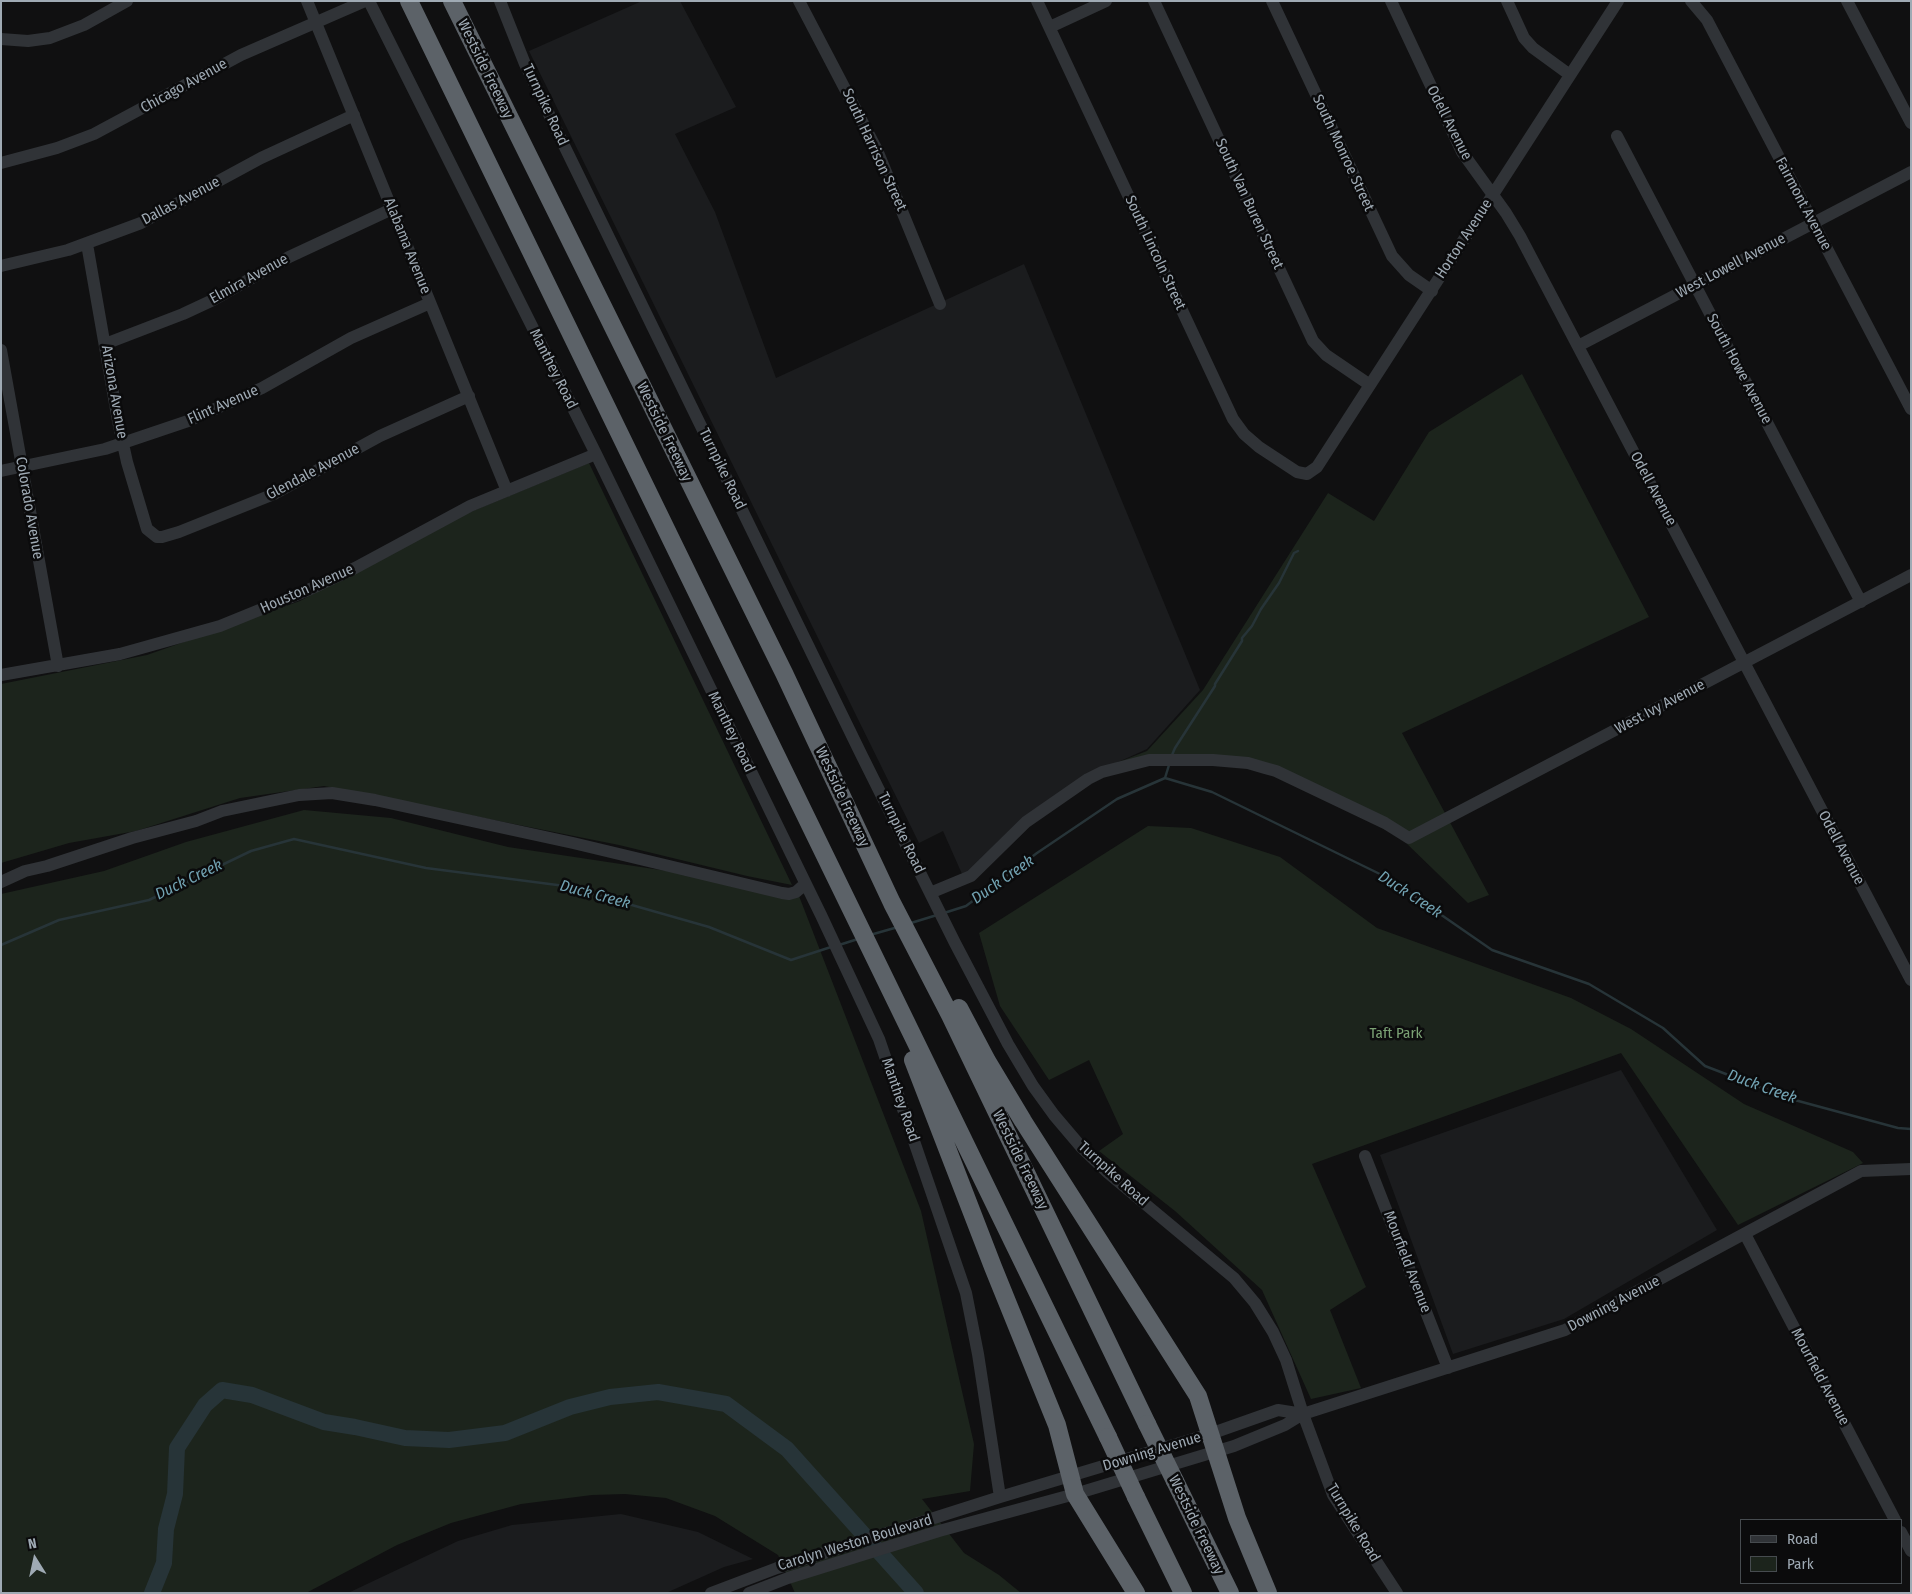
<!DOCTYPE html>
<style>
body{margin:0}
#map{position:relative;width:1912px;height:1594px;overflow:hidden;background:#101011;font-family:"Fira Sans Condensed",sans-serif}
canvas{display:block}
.frame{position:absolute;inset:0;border:2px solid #9faab4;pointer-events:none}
.legend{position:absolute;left:1740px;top:1519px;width:162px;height:65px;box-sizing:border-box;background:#0b0b0c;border:1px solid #464b4f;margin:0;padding:6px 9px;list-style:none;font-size:15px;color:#9faab4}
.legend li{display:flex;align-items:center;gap:10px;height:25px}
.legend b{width:25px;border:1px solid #464b4f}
.north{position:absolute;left:10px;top:1534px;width:50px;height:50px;-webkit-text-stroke:4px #0b0b0c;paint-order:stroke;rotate:350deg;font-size:14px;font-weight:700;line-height:20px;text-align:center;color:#9faab4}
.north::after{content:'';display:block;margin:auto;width:18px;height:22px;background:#9faab4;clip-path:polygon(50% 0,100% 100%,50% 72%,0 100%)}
</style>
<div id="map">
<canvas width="1912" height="1594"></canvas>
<div class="frame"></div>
<ul class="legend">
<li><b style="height:6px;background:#303337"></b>Road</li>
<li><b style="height:14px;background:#1c241c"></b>Park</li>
</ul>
<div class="north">N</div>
</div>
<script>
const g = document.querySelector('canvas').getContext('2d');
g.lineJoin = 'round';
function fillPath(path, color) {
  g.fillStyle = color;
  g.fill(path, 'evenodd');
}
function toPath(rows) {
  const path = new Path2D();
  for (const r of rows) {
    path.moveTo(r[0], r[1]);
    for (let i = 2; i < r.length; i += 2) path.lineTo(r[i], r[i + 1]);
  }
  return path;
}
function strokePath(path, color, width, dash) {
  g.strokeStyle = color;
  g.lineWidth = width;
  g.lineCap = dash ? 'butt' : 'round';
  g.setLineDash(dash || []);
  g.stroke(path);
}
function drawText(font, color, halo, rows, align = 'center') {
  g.font = font + ' "Fira Sans Condensed",sans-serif';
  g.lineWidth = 5;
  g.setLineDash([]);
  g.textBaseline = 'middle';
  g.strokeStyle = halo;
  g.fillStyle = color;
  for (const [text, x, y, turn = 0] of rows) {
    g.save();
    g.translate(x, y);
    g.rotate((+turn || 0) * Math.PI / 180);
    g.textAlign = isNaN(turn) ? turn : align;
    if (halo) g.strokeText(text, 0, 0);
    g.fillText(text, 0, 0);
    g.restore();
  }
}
fillPath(toPath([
 [642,1,680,1,736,107,675,134,715,212,776,378,1024,264,1200,690,1147,749,1081,779,966,883,943,831,919,843,529,51],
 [1621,1070,1717,1230,1564,1319,1453,1354,1380,1155],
 [621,1514,698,1532,753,1559,724,1567,666,1593,348,1593,458,1541,512,1525]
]), '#1b1c1e');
fillPath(toPath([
 [1522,374,1649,617,1402,733,1489,895,1468,903,1403,840,1302,782,1228,761,1148,765,1098,770,1147,751,1203,690,1328,493,1374,521,1429,432],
 [589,463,792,885,747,876,619,845,324,786,240,798,136,831,69,843,1,863,1,684,147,655,300,601,463,515],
 [304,810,391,818,508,847,707,877,799,896,921,1211,974,1444,970,1491,922,1499,964,1553,999,1575,1021,1593,795,1593,778,1555,715,1516,666,1498,625,1494,592,1495,521,1504,451,1523,397,1545,306,1593,1,1593,1,894,104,871,186,842],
 [1148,826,1191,828,1280,857,1377,928,1571,998,1631,1029,1744,1104,1853,1152,1863,1163,1738,1225,1621,1053,1312,1164,1366,1287,1330,1310,1361,1388,1311,1399,1262,1290,1175,1211,1099,1151,1123,1134,1089,1060,1049,1080,1000,1006,979,933]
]), '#1c241c');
strokePath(toPath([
 [1172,755,1175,748,1215,686,1215,684,1242,641,1242,638,1252,626,1261,609,1279,583,1294,553,1298,551],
 [1165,778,1169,765],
 [944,913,966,906,1037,853,1117,799,1165,778,1212,792,1388,878,1492,950,1589,984,1663,1028,1705,1066,1791,1099,1898,1128,1911,1129],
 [911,923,937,915],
 [870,935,898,927],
 [1,945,59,920,149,900,251,851,294,839,426,868,565,886,709,927,791,960,831,947],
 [839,945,858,939]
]), '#273438', 2.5);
strokePath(toPath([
 [152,1593,164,1563,166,1529,175,1494,177,1448,205,1405,222,1390,252,1395,324,1422,355,1427,405,1438,449,1440,505,1433,570,1407,610,1397,658,1392,726,1404,787,1449,916,1593]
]), '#273438', 16);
strokePath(toPath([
 [307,1,507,491],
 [369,1,596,454,821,915,879,1039,966,1293,978,1354,1000,1497],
 [500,1,525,64,557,131,862,756,955,943,1008,1044,1033,1086,1054,1115,1082,1148,1108,1173,1234,1278,1255,1303,1273,1332,1286,1360,1303,1414,1333,1495,1397,1593],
 [799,1,877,150,940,304],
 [1037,1,1233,419,1244,434,1259,447,1297,472,1307,474,1317,467,1618,1],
 [1154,1,1313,341,1326,355,1370,385],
 [1272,1,1392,256,1409,275,1432,291],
 [1391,1,1462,152,1506,213,1520,236,1911,980],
 [1507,1,1524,38,1533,48,1570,75],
 [1691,1,1707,20,1911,409],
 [1847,1,1911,123],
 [1050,27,1106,1],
 [1,39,28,41,50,38,84,25,127,1],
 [1617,136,1861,602],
 [1,163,57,148,94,134,241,55,365,1],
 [87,244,118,421,127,462,147,529,157,537,162,537,179,532,274,494,380,436,469,396],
 [1,266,68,250,141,223,261,158,354,115],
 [105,344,183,314,213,300,289,257,392,209],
 [1578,346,1911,172],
 [1,350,58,666],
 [1,471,105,449,188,421,262,388,351,338,430,303],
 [1,675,120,654,220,626,306,591,355,568,470,506,596,454],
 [1,882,25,871,47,866,132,838,196,821,222,811,299,795,332,793,375,800,573,843,782,893,789,894,796,892,805,884],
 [930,893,971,876,1026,822,1088,779,1102,772,1149,760,1213,760,1248,763,1265,768,1276,771,1385,823,1409,838,1911,575],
 [1365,1156,1448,1368],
 [1745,1234,1895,1520],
 [1901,1532,1911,1551],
 [711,1593,777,1568,1000,1497,1210,1434,1278,1410,1303,1414],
 [749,1593,788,1578,939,1531,1075,1494,1234,1446,1285,1425,1303,1414,1565,1330,1861,1171,1911,1169]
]), '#303337', 12);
strokePath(toPath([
 [409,1,1108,1437],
 [452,1,784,673,892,903,950,1015,1147,1424],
 [959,1008,987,1061,1023,1121,1198,1396,1237,1518,1268,1593],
 [913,1060,993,1267,1057,1425,1075,1494,1136,1593],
 [1175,1481,1230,1593],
 [1136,1497,1183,1593]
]), '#5c6268', 18);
strokePath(toPath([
 [1147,1424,1175,1481],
 [1108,1437,1136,1497]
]), '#5c6268', 18);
drawText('15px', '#9faab4', '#0b0b0c', [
 ["Westside Freeway",485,69,64],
 ["Chicago Avenue",184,86,-29],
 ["Turnpike Road",545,105,65],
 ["Odell Avenue",1449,123,63],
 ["South Harrison Street",874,150,65],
 ["South Monroe Street",1343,153,65],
 ["Dallas Avenue",181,201,-28],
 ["South Van Buren Street",1249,204,65],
 ["Fairmont Avenue",1803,204,62],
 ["Horton Avenue",1464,239,-57],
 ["Alabama Avenue",407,246,68],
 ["South Lincoln Street",1155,253,65],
 ["West Lowell Avenue",1731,266,-28],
 ["Elmira Avenue",249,279,-29],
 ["Manthey Road",553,369,63],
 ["South Howe Avenue",1739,369,62],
 ["Arizona Avenue",114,392,80],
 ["Flint Avenue",223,405,-24],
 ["Westside Freeway",664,432,64],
 ["Turnpike Road",722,469,64],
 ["Glendale Avenue",313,472,-28],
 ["Odell Avenue",1653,489,62],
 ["Colorado Avenue",29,508,80],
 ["Houston Avenue",307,589,-24],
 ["West Ivy Avenue",1660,707,-28],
 ["Manthey Road",731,732,64],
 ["Westside Freeway",842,797,65],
 ["Turnpike Road",901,833,64],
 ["Odell Avenue",1841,848,62],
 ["Manthey Road",900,1100,71],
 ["Westside Freeway",1020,1160,64],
 ["Turnpike Road",1113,1174,42],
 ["Mourfield Avenue",1407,1262,69],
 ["Downing Avenue",1614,1304,-28],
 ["Mourfield Avenue",1820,1377,62],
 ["Downing Avenue",1152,1452,-17],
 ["Turnpike Road",1353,1523,59],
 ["Westside Freeway",1196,1525,64],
 ["Carolyn Weston Boulevard",855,1543,-17]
]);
drawText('15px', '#7ba174', '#0b0b0c', [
 ["Taft Park",1396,1034]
]);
drawText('italic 16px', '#72a3b3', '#0b0b0c', [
 ["Duck Creek",189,880,-26],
 ["Duck Creek",1003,880,-35],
 ["Duck Creek",595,895,15],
 ["Duck Creek",1410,895,33],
 ["Duck Creek",1762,1087,20]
]);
</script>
